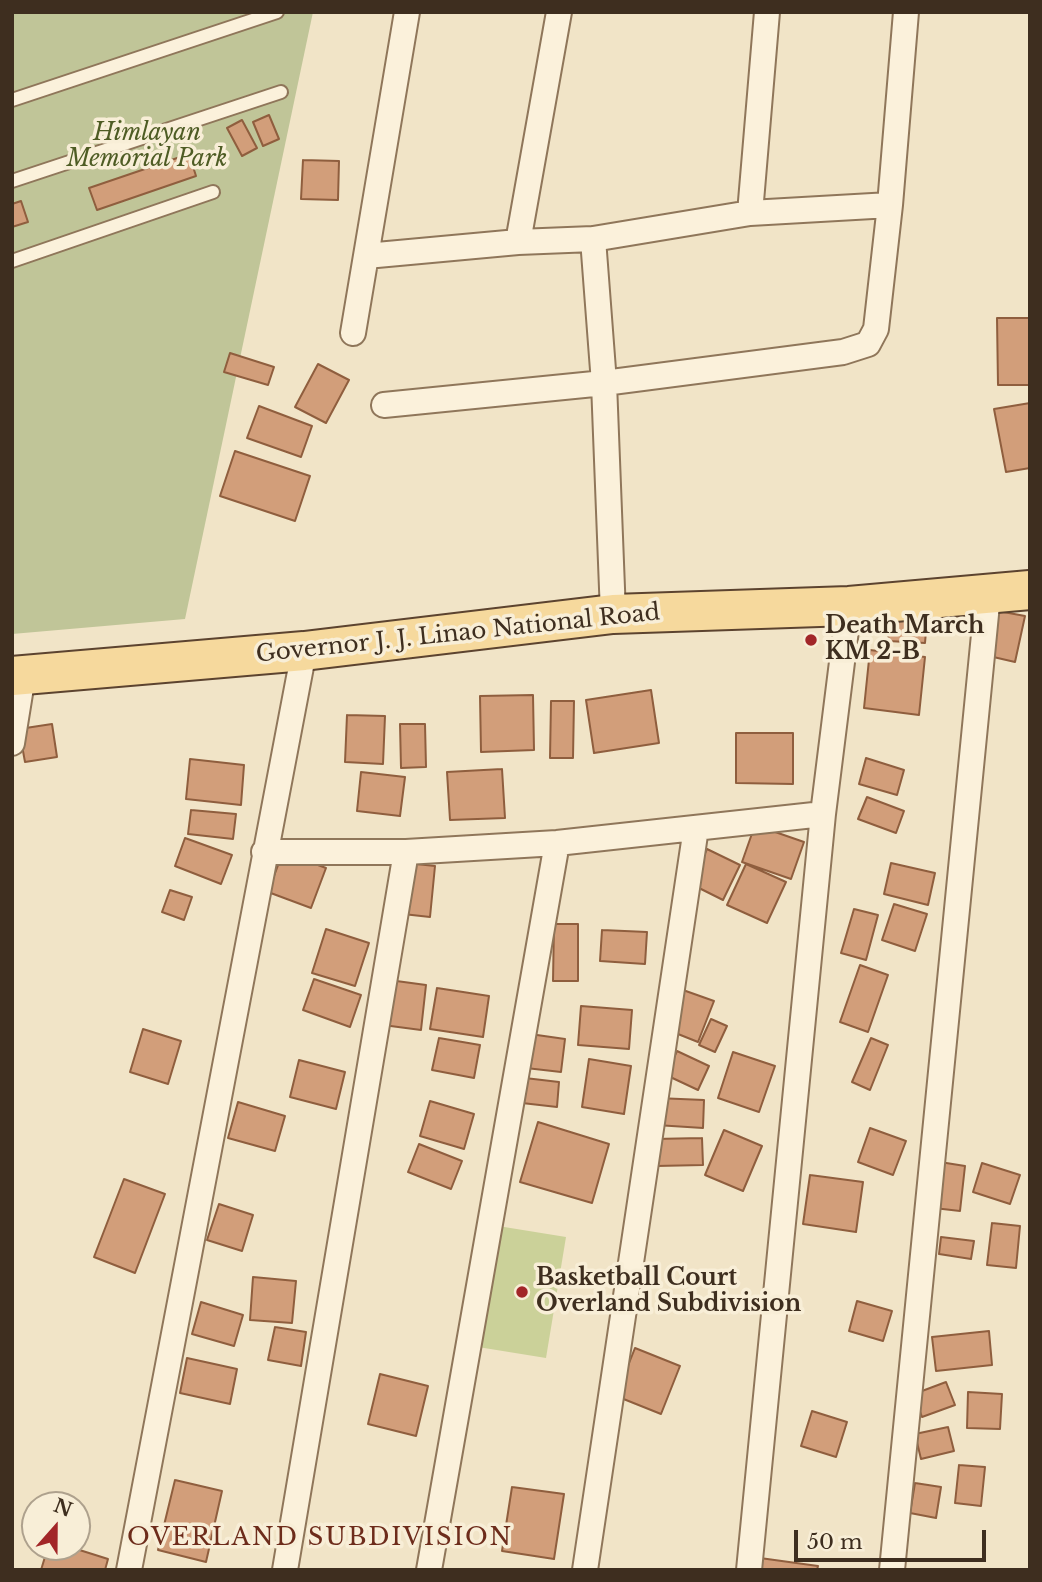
<!DOCTYPE html>
<style>
body{margin:0}
#map{position:relative;width:1042px;height:1582px;overflow:hidden;background:#f1e4c7;font-family:"Libre Baskerville",serif}
canvas{display:block}
.frame{position:absolute;inset:0;border:14px solid #3e2e1f;pointer-events:none}
.north{position:absolute;left:21px;top:1491px;width:70px;height:70px;box-sizing:border-box;background:#f8eed7;border:2px solid #aea18d;border-radius:50%;rotate:21deg;font-size:19px;font-weight:700;line-height:28px;text-align:center;color:#3e2e1f}
.north::after{content:'';display:block;margin:auto;width:24px;height:32px;background:#a22628;clip-path:polygon(50% 0,100% 100%,50% 72%,0 100%)}
.scale{position:absolute;left:794px;top:1530px;width:192px;height:32px;box-sizing:border-box;border:4px solid #3e2e1f;border-top:0;padding-left:9px;font-size:21px;line-height:24px;white-space:nowrap;color:#3e2e1f;-webkit-text-stroke:5px #f8eed7;paint-order:stroke}
</style>
<div id="map">
<canvas width="1042" height="1582"></canvas>
<div class="frame"></div>
<div class="north">N</div>
<div class="scale">50 m</div>
</div>
<script>
const g = document.querySelector('canvas').getContext('2d');
g.lineJoin = 'round';
function fillPath(path, color) {
  g.fillStyle = color;
  g.fill(path, 'evenodd');
}
function toPath(rows) {
  const path = new Path2D();
  for (const r of rows) {
    path.moveTo(r[0], r[1]);
    for (let i = 2; i < r.length; i += 2) path.lineTo(r[i], r[i + 1]);
  }
  return path;
}
function strokePath(path, color, width, dash) {
  g.strokeStyle = color;
  g.lineWidth = width;
  g.lineCap = dash ? 'butt' : 'round';
  g.setLineDash(dash || []);
  g.stroke(path);
}
function drawText(font, color, halo, rows, align = 'center') {
  g.font = font + ' "Libre Baskerville",serif';
  g.lineWidth = 7;
  g.setLineDash([]);
  g.textBaseline = 'middle';
  g.strokeStyle = halo;
  g.fillStyle = color;
  for (const [text, x, y, turn = 0] of rows) {
    g.save();
    g.translate(x, y);
    g.rotate((+turn || 0) * Math.PI / 180);
    g.textAlign = isNaN(turn) ? turn : align;
    if (halo) g.strokeText(text, 0, 0);
    g.fillText(text, 0, 0);
    g.restore();
  }
}
fillPath(toPath([
 [498,1226,566,1237,546,1358,478,1347]
]), '#cbd199');
fillPath(toPath([
 [12,12,313,12,185,619,12,634]
]), '#c0c598');
const building = toPath([
 [269,115,279,139,263,146,253,122,269,115],
 [242,120,257,148,242,156,227,128,242,120],
 [189,154,196,176,97,210,89,188,189,154],
 [303,160,339,161,338,200,301,199,303,160],
 [21,201,28,222,12,227,12,204,21,201],
 [997,318,1030,318,1030,385,998,385,997,318],
 [230,353,274,367,268,385,224,372,230,353],
 [318,364,349,380,326,423,295,407,318,364],
 [1030,403,1030,468,1006,472,994,409,1030,403],
 [259,406,312,426,301,457,247,438,259,406],
 [235,451,310,476,295,521,220,496,235,451],
 [890,605,928,608,925,643,888,641,890,605],
 [998,611,1025,616,1015,662,989,656,998,611],
 [870,650,925,657,919,715,864,708,870,650],
 [651,690,659,743,594,753,586,700,651,690],
 [533,695,534,750,481,752,480,696,533,695],
 [551,701,574,701,573,758,550,758,551,701],
 [347,715,385,716,383,764,345,762,347,715],
 [52,724,57,757,25,762,19,729,52,724],
 [400,724,425,724,426,767,401,768,400,724],
 [736,733,793,733,793,784,736,783,736,733],
 [866,758,904,770,897,795,859,784,866,758],
 [190,759,244,765,241,805,186,799,190,759],
 [502,769,505,818,450,820,447,772,502,769],
 [361,772,405,777,400,816,357,811,361,772],
 [867,797,904,811,896,833,858,819,867,797],
 [191,810,236,814,233,839,188,834,191,810],
 [755,825,804,842,791,879,742,862,755,825],
 [185,838,232,855,221,884,175,866,185,838],
 [707,849,740,865,723,900,691,884,707,849],
 [283,852,326,868,311,908,268,892,283,852],
 [407,863,435,866,430,917,403,914,407,863],
 [891,863,935,873,928,905,884,894,891,863],
 [746,864,786,882,767,923,727,905,746,864],
 [170,890,192,897,184,920,162,912,170,890],
 [894,904,927,914,915,951,882,940,894,904],
 [854,909,878,915,866,960,841,953,854,909],
 [554,924,578,924,578,981,553,981,554,924],
 [326,929,369,943,355,986,312,973,326,929],
 [602,930,647,932,645,964,600,961,602,930],
 [860,965,888,975,868,1032,840,1022,860,965],
 [314,979,361,995,350,1027,303,1010,314,979],
 [389,980,426,985,421,1030,383,1025,389,980],
 [437,988,489,996,483,1037,430,1029,437,988],
 [683,990,714,1001,698,1042,668,1030,683,990],
 [581,1006,632,1010,629,1049,578,1045,581,1006],
 [711,1019,727,1026,715,1052,699,1045,711,1019],
 [143,1029,181,1041,168,1084,130,1072,143,1029],
 [530,1034,565,1039,561,1072,526,1068,530,1034],
 [439,1038,480,1045,474,1078,432,1070,439,1038],
 [871,1038,888,1045,870,1090,852,1082,871,1038],
 [677,1051,709,1066,698,1090,666,1075,677,1051],
 [733,1052,775,1066,759,1112,718,1098,733,1052],
 [589,1059,631,1066,624,1114,582,1107,589,1059],
 [299,1060,345,1072,336,1109,290,1097,299,1060],
 [525,1078,559,1082,557,1107,522,1103,525,1078],
 [657,1098,704,1100,703,1128,656,1125,657,1098],
 [430,1101,474,1114,464,1149,420,1136,430,1101],
 [238,1102,285,1116,275,1151,228,1138,238,1102],
 [538,1122,609,1144,592,1203,520,1182,538,1122],
 [870,1128,906,1141,893,1175,858,1162,870,1128],
 [724,1130,762,1146,743,1191,705,1175,724,1130],
 [702,1138,703,1165,656,1166,654,1139,702,1138],
 [419,1144,462,1161,451,1189,408,1172,419,1144],
 [940,1162,965,1166,960,1211,934,1208,940,1162],
 [982,1163,1020,1175,1010,1204,973,1192,982,1163],
 [810,1175,863,1182,856,1232,803,1224,810,1175],
 [124,1179,165,1194,135,1273,94,1257,124,1179],
 [219,1204,253,1215,242,1251,207,1240,219,1204],
 [992,1223,1020,1226,1016,1268,987,1265,992,1223],
 [941,1237,974,1241,971,1259,939,1254,941,1237],
 [253,1277,296,1281,292,1323,250,1320,253,1277],
 [857,1301,892,1311,883,1341,849,1331,857,1301],
 [201,1302,243,1315,234,1346,192,1334,201,1302],
 [275,1327,306,1332,301,1366,268,1360,275,1327],
 [989,1331,992,1365,936,1371,932,1337,989,1331],
 [635,1348,680,1366,661,1414,616,1396,635,1348],
 [187,1358,237,1369,230,1404,180,1393,187,1358],
 [380,1374,428,1386,416,1436,368,1424,380,1374],
 [946,1382,955,1405,922,1417,914,1394,946,1382],
 [968,1392,1002,1394,1000,1429,967,1428,968,1392],
 [812,1411,847,1422,836,1457,801,1446,812,1411],
 [948,1427,954,1451,921,1459,915,1434,948,1427],
 [959,1465,985,1467,981,1506,955,1503,959,1465],
 [175,1480,222,1491,206,1562,158,1550,175,1480],
 [915,1483,941,1487,936,1518,910,1513,915,1483],
 [512,1487,564,1494,554,1559,502,1551,512,1487],
 [48,1547,70,1547,108,1559,105,1570,41,1570,48,1547],
 [760,1558,818,1566,817,1570,758,1570,760,1558]
]);
fillPath(building, '#d29e7a');
strokePath(building, '#8f5e3e', 2);
const lane = toPath([
 [12,100,277,12],
 [12,181,281,92],
 [12,261,213,192]
]);
const street = toPath([
 [750,213,767,12],
 [593,239,604,383,613,614],
 [518,242,559,12],
 [366,256,518,242,593,239,750,213,890,205],
 [353,333,407,12],
 [384,405,604,383,843,352,868,344,876,329,890,205,906,12],
 [12,743,23,675],
 [264,852,406,852,557,843,823,814],
 [129,1570,304,651],
 [285,1570,406,852],
 [429,1570,557,843],
 [585,1570,696,828],
 [749,1570,823,814,849,606],
 [892,1570,988,594]
]);
const primary = toPath([
 [12,676,304,651,613,614,849,606,1030,590]
]);
strokePath(lane, '#8f765a', 16);
strokePath(street, '#8f765a', 28);
strokePath(primary, '#5c432f', 42);
strokePath(lane, '#fbf1db', 12);
strokePath(street, '#fbf1db', 24);
strokePath(primary, '#f6d99d', 38);
for (const [x, y, r, color] of [
 [811,640,7,"#a22628"],
 [522,1292,7,"#a22628"]
]) {
  const dot = new Path2D();
  dot.arc(x, y, r, 0, 2 * Math.PI);
  g.fillStyle = color;
  g.fill(dot);
  strokePath(dot, '#f8eed7', 2.5);
}
drawText('italic 23px', '#4e5c24', '#f8eed7', [
 ["Himlayan",147,134],
 ["Memorial Park",147,160]
]);
drawText('bold 23px', '#3e2e1f', '#f8eed7', [
 ["Death March",825,627],
 ["KM 2-B",825,653],
 ["Basketball Court",536,1279],
 ["Overland Subdivision",536,1305]
], 'left');
drawText('23px', '#3e2e1f', '#f8eed7', [
 ["Governor J. J. Linao National Road",458,634,-6]
]);
g.letterSpacing = '2px';
drawText('24px', '#6d2c1b', '#f8eed7', [
 ["OVERLAND SUBDIVISION",320,1538]
]);
g.letterSpacing = '0px';
</script>
